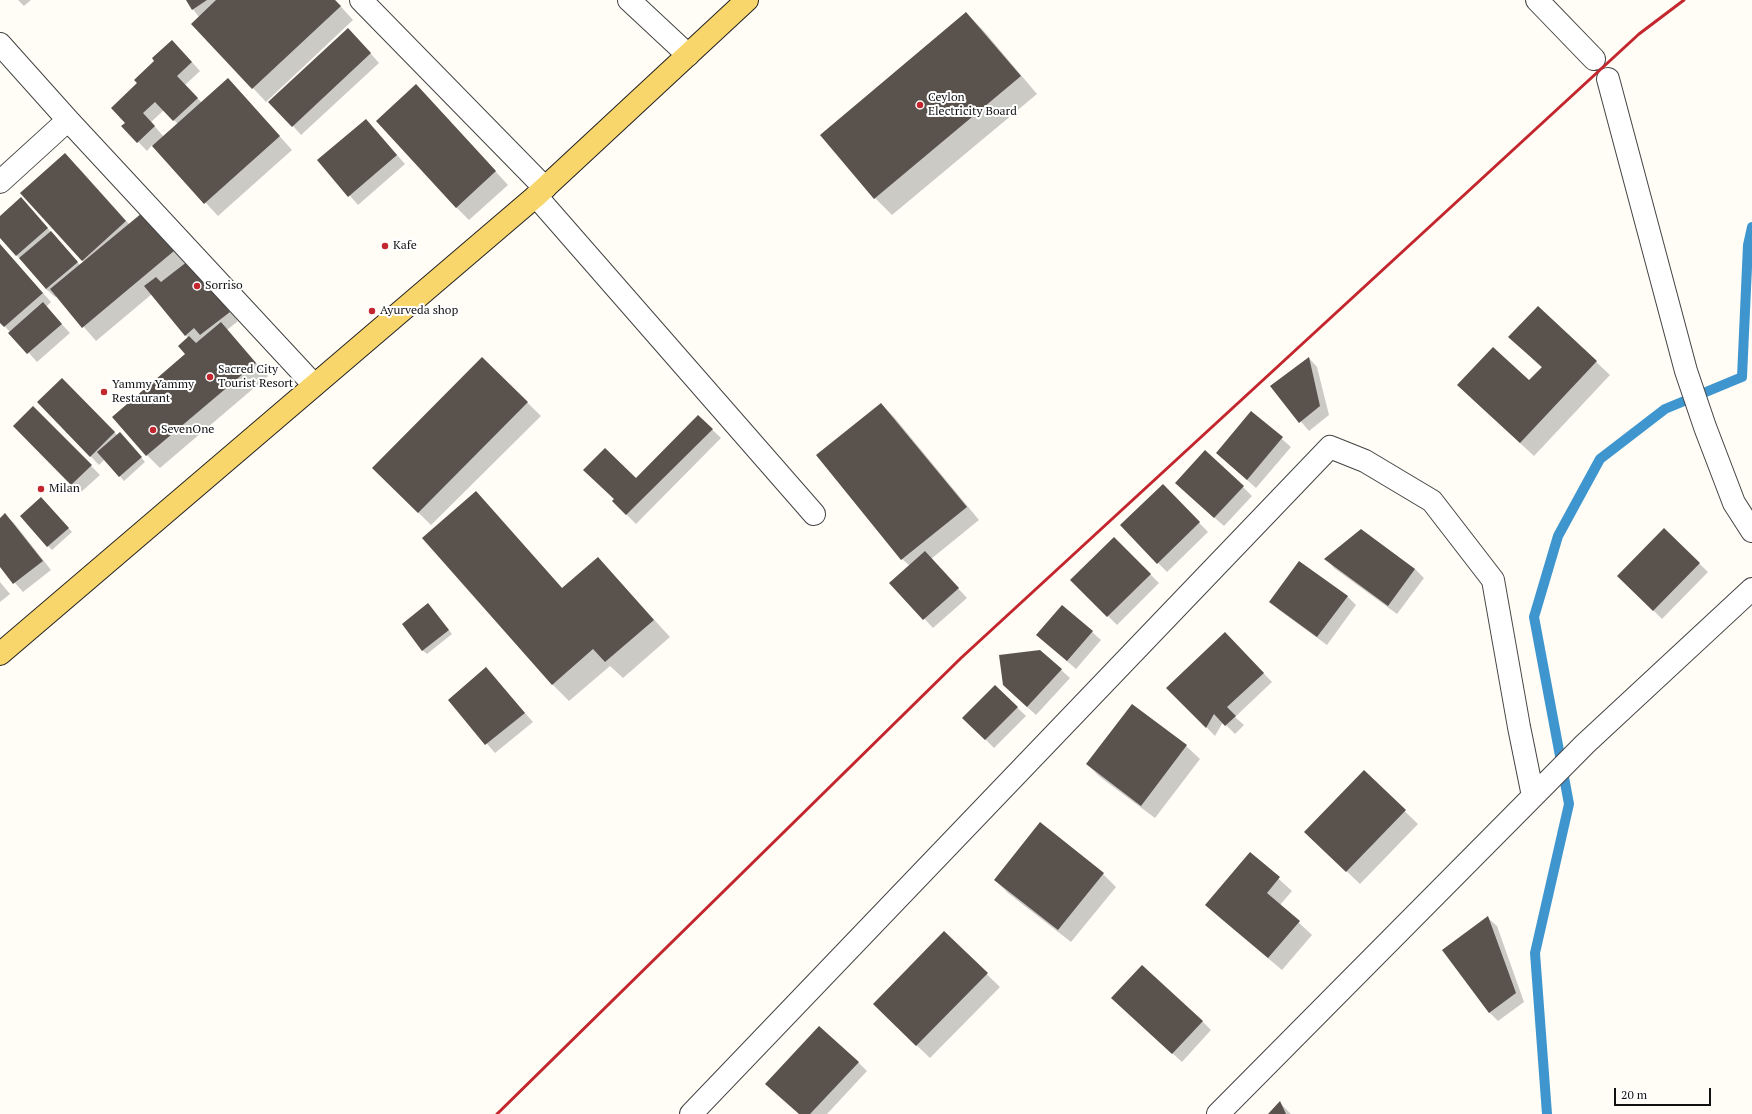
<!DOCTYPE html>
<style>
body{margin:0}
#map{position:relative;width:1752px;height:1114px;overflow:hidden;background:#fffdf5;font-family:"PT Serif",serif}
canvas{display:block}
.scale{position:absolute;left:1614px;top:1088px;width:97px;height:18px;box-sizing:border-box;border:2px solid #111;border-top:0;padding-left:5px;font-size:12px;line-height:14px;white-space:nowrap;color:#111;-webkit-text-stroke:3px #fff;paint-order:stroke}
</style>
<div id="map">
<canvas width="1752" height="1114"></canvas>
<div class="scale">20 m</div>
</div>
<script>
const g = document.querySelector('canvas').getContext('2d');
g.lineJoin = 'round';
function fillPath(path, color) {
  g.fillStyle = color;
  g.fill(path, 'evenodd');
}
function toPath(rows) {
  const path = new Path2D();
  for (const r of rows) {
    path.moveTo(r[0], r[1]);
    for (let i = 2; i < r.length; i += 2) path.lineTo(r[i], r[i + 1]);
  }
  return path;
}
function strokePath(path, color, width, dash) {
  g.strokeStyle = color;
  g.lineWidth = width;
  g.lineCap = dash ? 'butt' : 'round';
  g.setLineDash(dash || []);
  g.stroke(path);
}
function drawText(font, color, halo, rows, align = 'center') {
  g.font = font + ' "PT Serif",serif';
  g.lineWidth = 4;
  g.setLineDash([]);
  g.textBaseline = 'middle';
  g.strokeStyle = halo;
  g.fillStyle = color;
  for (const [text, x, y, turn = 0] of rows) {
    g.save();
    g.translate(x, y);
    g.rotate((+turn || 0) * Math.PI / 180);
    g.textAlign = isNaN(turn) ? turn : align;
    if (halo) g.strokeText(text, 0, 0);
    g.fillText(text, 0, 0);
    g.restore();
  }
}
fillPath(toPath([
 [18,0,31,0,24,6],
 [186,0,335,0,353,20,266,102,253,88],
 [966,13,983,30,1037,94,892,215,875,198],
 [357,38,379,63,301,135,293,126],
 [181,50,200,71,185,85,202,103,241,93,292,150,218,216,152,145,147,151,123,126],
 [164,110,178,124,164,137,151,122],
 [429,99,508,185,469,220,456,207],
 [366,120,405,164,358,205,319,160],
 [78,167,129,224,155,227,186,264,197,271,238,321,227,330,268,376,160,468,147,455,186,354,188,338,152,294,96,341,57,296,55,297,46,289,0,236,0,217,29,207,80,265,84,262,22,193],
 [0,245,51,302,46,307,70,333,37,362,0,321],
 [1538,307,1610,375,1534,456,1471,398,1529,382,1542,368,1510,337],
 [482,358,541,416,431,525,373,468],
 [1309,358,1317,367,1329,415,1309,431,1272,387],
 [62,379,117,435,124,437,145,462,124,481,105,459,99,465,38,402],
 [881,404,894,417,979,520,931,559,967,598,933,628,891,583,910,566,902,559],
 [33,407,100,475,80,493,14,426],
 [1252,413,1291,447,1256,488,1217,453],
 [698,416,721,438,636,524,613,501],
 [1163,485,1208,532,1167,572,1121,525],
 [1243,487,1252,496,1224,526,1185,492],
 [476,492,563,589,598,558,670,637,623,678,610,666,569,701,552,684],
 [46,503,72,532,52,550,48,546],
 [5,515,14,523,51,570,23,592,0,566,0,519],
 [1361,530,1415,569,1424,578,1397,614,1334,568,1326,559],
 [1665,530,1708,572,1662,619,1619,576],
 [1114,538,1159,583,1117,625,1072,580],
 [0,582,10,594,0,602],
 [1347,596,1356,605,1327,645,1279,610,1270,601],
 [432,609,452,634,427,654,422,650],
 [1092,632,1101,640,1076,669,1037,635],
 [1225,633,1272,682,1235,717,1244,725,1235,734,1223,722,1215,736,1168,688],
 [1040,651,1070,678,1036,715,1013,694],
 [486,669,533,722,495,753,449,700],
 [995,686,1026,716,994,748,964,718],
 [1132,705,1186,746,1200,759,1155,818,1100,777,1087,764],
 [1364,772,1418,824,1360,884,1319,845],
 [1250,853,1292,891,1280,905,1312,935,1282,970,1220,918,1207,905],
 [1103,874,1116,887,1071,942,1008,893,995,880],
 [1488,918,1497,926,1524,1002,1498,1021,1489,1012],
 [944,933,1000,987,930,1058,887,1017],
 [1112,998,1202,1021,1211,1030,1182,1062],
 [858,1062,867,1071,827,1114,799,1114],
 [1280,1103,1291,1114,1270,1114]
]), '#0003');
strokePath(toPath([
 [1547,1114,1535,953,1569,804,1534,617,1558,536,1600,459,1665,409,1742,377,1748,245,1752,227]
]), '#3f96cf', 10);
fillPath(toPath([
 [186,0,207,0,192,10],
 [216,0,335,0,341,6,252,89,191,24],
 [966,12,1021,76,874,199,820,135],
 [348,28,371,53,292,127,268,102],
 [172,40,192,62,177,76,198,98,173,121,155,102,143,113,155,126,137,143,121,126,125,123,111,108,137,83,134,80,154,61,152,58],
 [228,78,280,136,204,204,152,146],
 [416,84,496,171,456,208,376,121],
 [366,119,397,155,348,197,317,160],
 [65,153,126,221,82,261,20,193],
 [21,197,48,228,16,256,0,238,0,216],
 [142,213,174,251,82,328,50,289],
 [51,231,78,262,46,289,19,258],
 [0,244,43,293,4,327,0,323],
 [188,261,230,312,200,335,194,328,185,336,144,286,156,277,161,282],
 [43,302,62,324,27,354,8,333],
 [1538,306,1597,361,1520,443,1457,385,1493,347,1529,380,1542,367,1508,337],
 [221,322,256,363,146,456,112,417,185,354,178,346,189,336,196,343],
 [482,357,528,402,418,513,372,468],
 [1309,357,1320,406,1299,423,1270,386],
 [62,378,115,432,90,457,37,402],
 [881,403,967,507,901,560,816,455],
 [33,406,92,465,71,485,13,426],
 [1251,411,1283,437,1247,480,1216,453],
 [698,415,713,429,626,515,612,501,614,499,583,470,605,448,636,478],
 [120,432,142,457,119,477,97,452],
 [1205,450,1244,486,1214,518,1175,483],
 [1163,484,1200,522,1157,564,1120,525],
 [476,491,562,588,598,557,654,620,605,662,593,649,552,685,422,538],
 [41,497,69,528,47,547,20,516],
 [5,513,43,561,13,584,0,567,0,518],
 [1664,528,1700,563,1653,611,1617,576],
 [1361,529,1415,569,1388,606,1324,559],
 [1114,537,1151,574,1107,617,1070,580],
 [925,551,959,588,923,620,889,583],
 [1299,561,1348,596,1317,637,1269,602],
 [428,603,449,630,422,651,402,624],
 [1062,605,1093,631,1067,661,1036,635],
 [1225,632,1264,673,1227,707,1236,716,1225,726,1214,714,1206,728,1166,688],
 [1040,650,1062,669,1027,707,1003,685,999,655],
 [486,667,525,713,485,745,448,700],
 [995,685,1018,707,985,740,962,718],
 [1132,704,1187,745,1141,806,1086,764],
 [1364,770,1406,810,1346,872,1304,832],
 [1040,822,1104,873,1058,930,994,880],
 [1250,852,1280,877,1267,893,1300,921,1268,958,1205,905],
 [1488,916,1516,993,1489,1013,1442,950],
 [944,931,988,973,916,1046,873,1004],
 [1142,965,1203,1021,1172,1054,1111,998],
 [819,1026,859,1062,810,1114,799,1114,765,1084],
 [1280,1101,1286,1114,1268,1114]
]), '#5a524d');
const minor = toPath([
 [361,0,545,188],
 [629,0,688,55],
 [1537,0,1594,59],
 [0,44,68,120,314,385],
 [1608,79,1686,371,1705,427,1734,503,1752,531],
 [0,182,68,120],
 [536,196,814,514],
 [691,1114,1330,447,1365,461,1432,501,1493,580,1519,727,1533,796],
 [1218,1114,1585,744,1752,589]
]);
const major = toPath([
 [0,654,536,196,747,0]
]);
strokePath(minor, '#444', 24);
strokePath(major, '#222', 24);
strokePath(minor, '#fff', 22);
strokePath(major, '#f9d66b', 22);
strokePath(toPath([
 [497,1114,961,658,1639,34,1684,0]
]), '#c4262e', 3);
for (const [x, y, r, color] of [
 [920,105,4,"#c4262e"],
 [385,246,4,"#c4262e"],
 [197,286,4,"#c4262e"],
 [372,311,4,"#c4262e"],
 [210,377,4,"#c4262e"],
 [104,392,4,"#c4262e"],
 [153,430,4,"#c4262e"],
 [41,489,4,"#c4262e"]
]) {
  const dot = new Path2D();
  dot.arc(x, y, r, 0, 2 * Math.PI);
  g.fillStyle = color;
  g.fill(dot);
  strokePath(dot, '#fff', 1.5);
}
drawText('12px', '#111', '#fff', [
 ["Ceylon",928,98],
 ["Electricity Board",928,112],
 ["Kafe",393,246],
 ["Sorriso",205,286],
 ["Ayurveda shop",380,311],
 ["Sacred City",218,370],
 ["Tourist Resort",218,384],
 ["Yammy Yammy",112,385],
 ["Restaurant",112,399],
 ["SevenOne",161,430],
 ["Milan",49,489]
], 'left');
</script>
